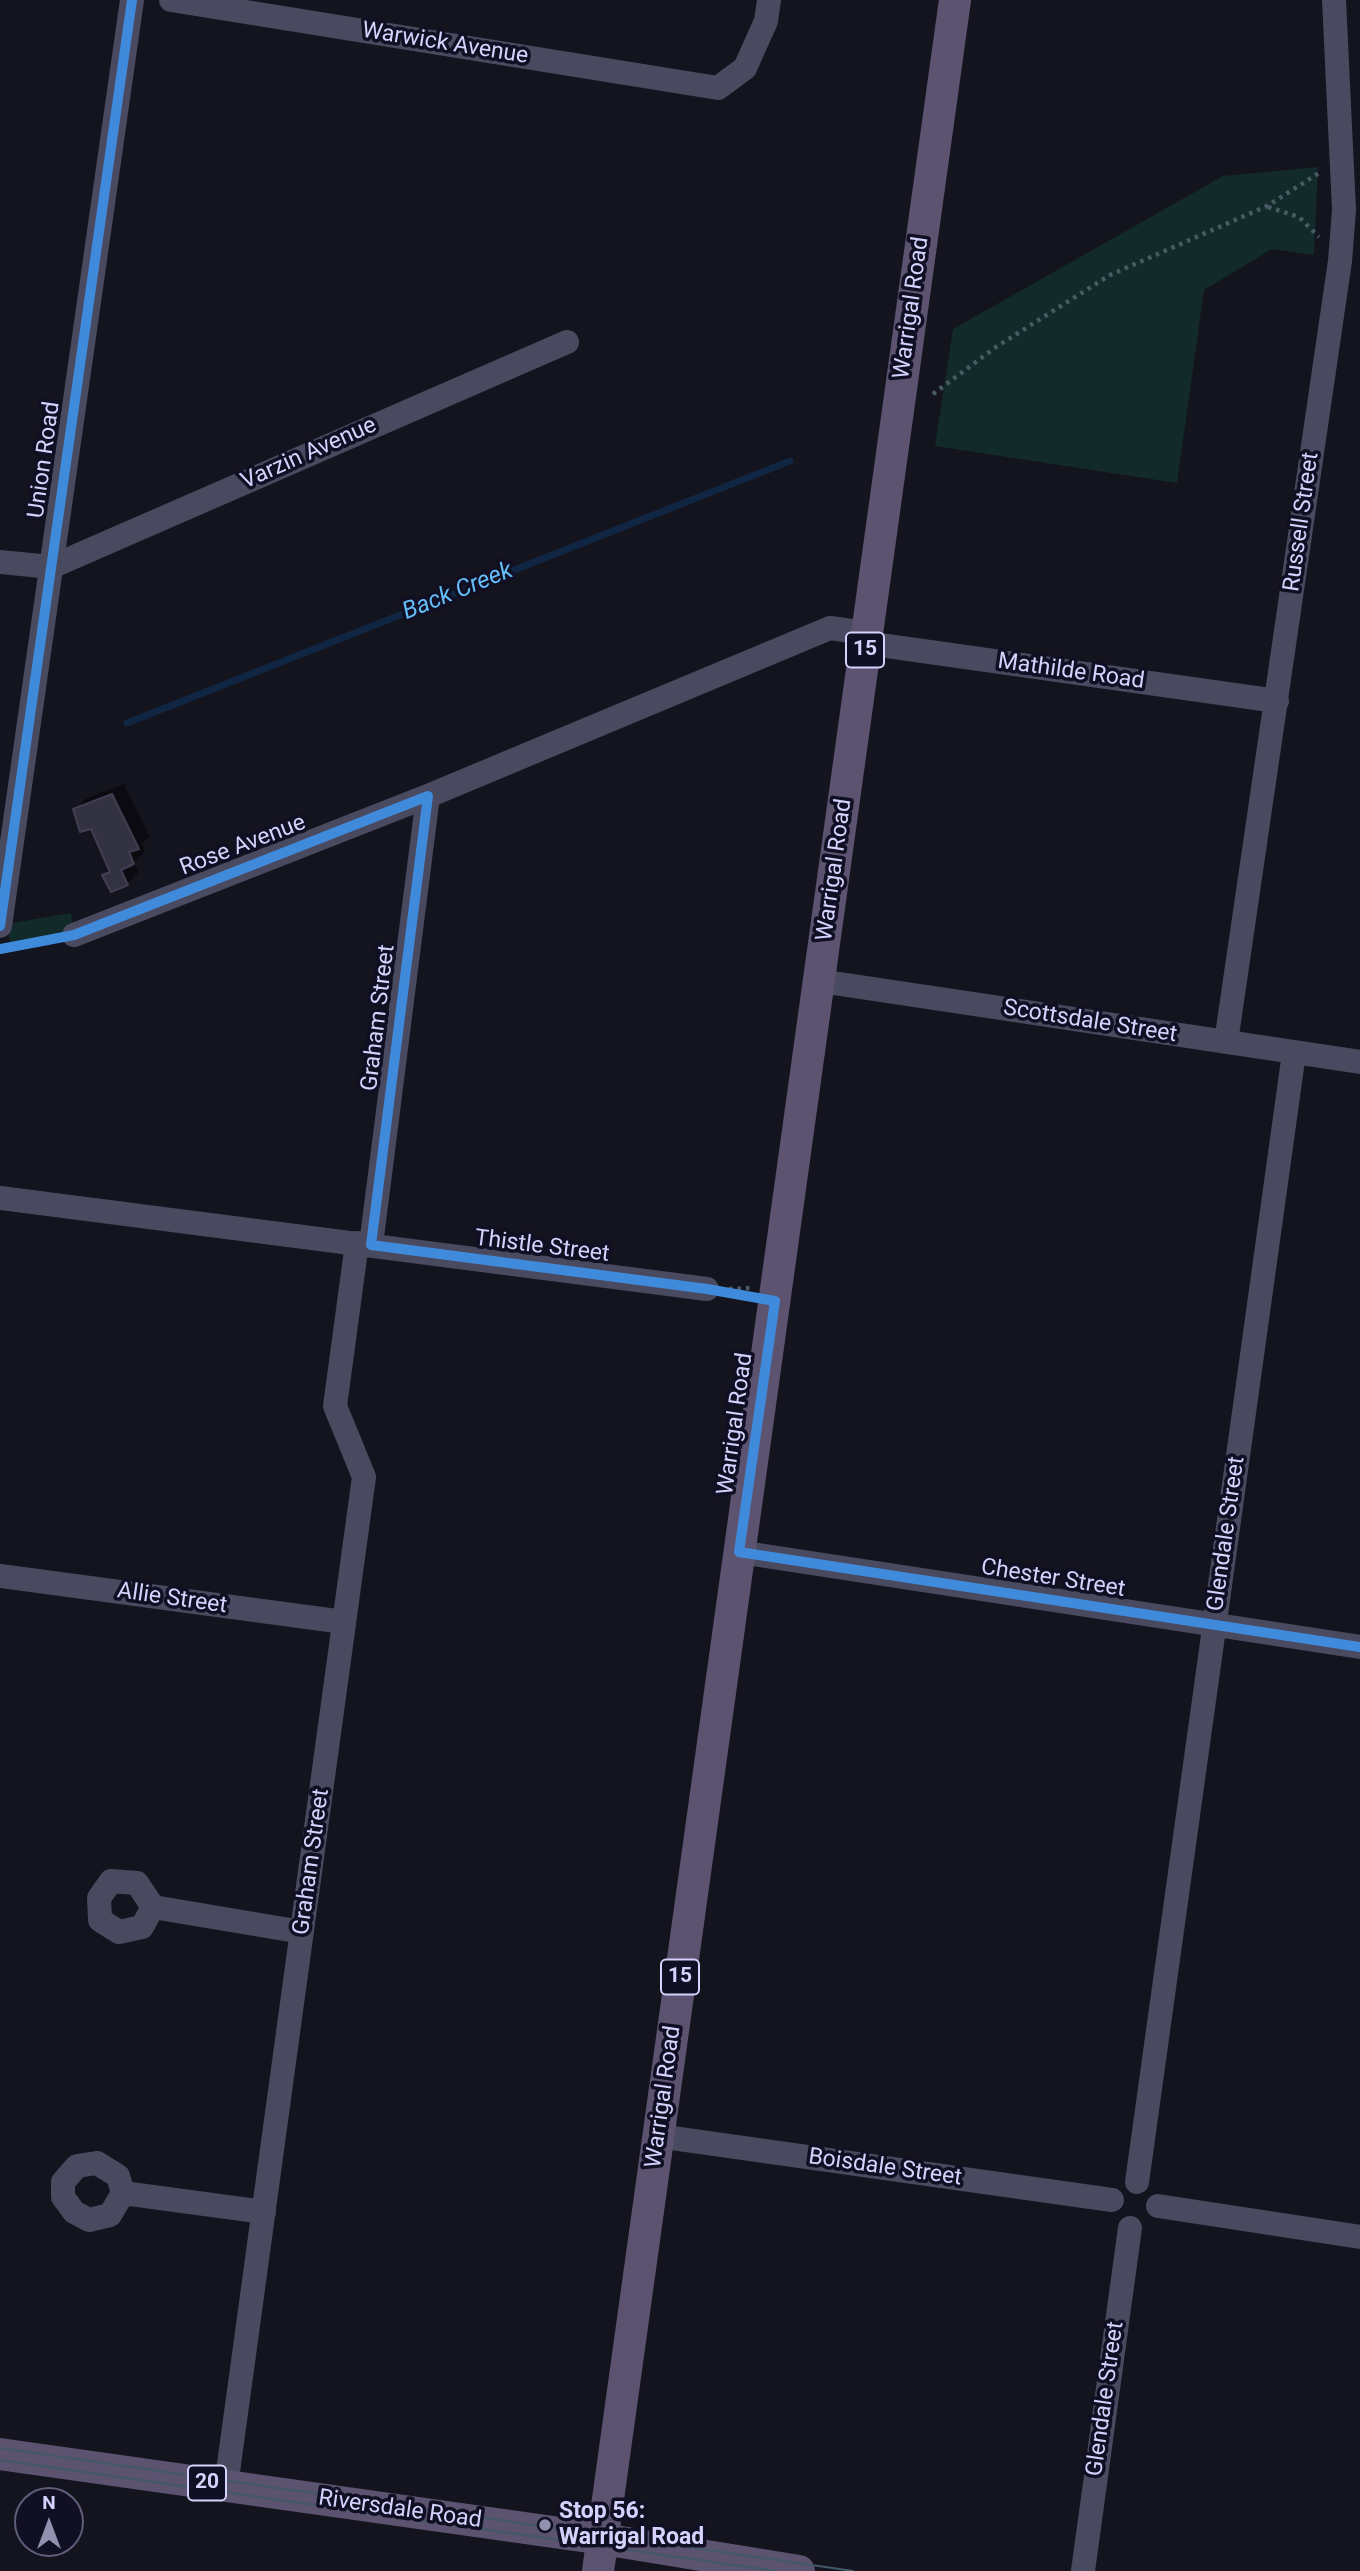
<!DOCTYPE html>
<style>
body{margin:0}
#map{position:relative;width:1360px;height:2571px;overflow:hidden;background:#14141e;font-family:Roboto,sans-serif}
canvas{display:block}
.north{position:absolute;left:14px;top:2487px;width:70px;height:70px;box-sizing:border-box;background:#110f23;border:2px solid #5f5d7a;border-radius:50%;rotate:0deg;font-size:19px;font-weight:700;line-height:28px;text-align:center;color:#d5d3fd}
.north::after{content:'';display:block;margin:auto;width:24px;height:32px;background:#9190af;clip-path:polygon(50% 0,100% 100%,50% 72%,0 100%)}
</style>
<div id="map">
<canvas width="1360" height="2571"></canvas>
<div class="north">N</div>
</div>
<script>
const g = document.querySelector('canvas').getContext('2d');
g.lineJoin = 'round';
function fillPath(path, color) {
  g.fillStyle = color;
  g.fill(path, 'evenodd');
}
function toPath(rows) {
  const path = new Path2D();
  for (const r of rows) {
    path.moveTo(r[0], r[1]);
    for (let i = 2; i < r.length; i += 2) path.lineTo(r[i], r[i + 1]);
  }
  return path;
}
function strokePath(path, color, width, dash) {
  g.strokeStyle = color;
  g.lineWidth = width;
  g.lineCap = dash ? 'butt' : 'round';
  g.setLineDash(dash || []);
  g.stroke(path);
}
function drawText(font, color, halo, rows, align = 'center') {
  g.font = font + ' Roboto,sans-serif';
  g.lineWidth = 7;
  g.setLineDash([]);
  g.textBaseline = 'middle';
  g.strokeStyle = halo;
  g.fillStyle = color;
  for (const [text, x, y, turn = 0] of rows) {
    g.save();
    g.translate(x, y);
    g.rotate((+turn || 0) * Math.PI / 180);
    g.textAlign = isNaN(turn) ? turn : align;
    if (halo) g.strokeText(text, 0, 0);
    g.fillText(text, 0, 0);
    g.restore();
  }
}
fillPath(toPath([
 [1318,167,1314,255,1272,249,1204,290,1177,483,935,446,953,329,1223,176],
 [71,913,74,935,11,947,7,924]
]), '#122a29');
fillPath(toPath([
 [124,784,149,836,142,844,145,851,134,862,139,872,127,884,104,875,110,869,92,827,75,810,87,798]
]), '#0007');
strokePath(toPath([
 [127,723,790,461]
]), '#102643', 7);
const building = toPath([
 [112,794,139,849,129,852,134,864,121,870,128,885,111,892,102,875,110,872,91,829,80,832,73,809,112,794]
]);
fillPath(building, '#333241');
strokePath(building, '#403e52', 2);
strokePath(toPath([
 [1268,207,1299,217,1319,237],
 [933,394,996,347,1110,275,1267,206,1319,173],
 [729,1289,752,1288]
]), '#4a5a65', 4.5, [3.5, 5]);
strokePath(toPath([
 [171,0,718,88,745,68,766,21,769,0],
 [0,562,51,567,567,342],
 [866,643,1277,701],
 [0,926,132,0],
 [74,935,428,796,830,628,867,633],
 [820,981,1360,1062],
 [1226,1042,1340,261,1344,210,1334,0],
 [0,1198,707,1289],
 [371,1245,428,796],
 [739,1552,1360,1647],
 [0,1576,344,1622],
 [153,1907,142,1927,119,1932,100,1920,99,1898,111,1881,137,1883,153,1907,302,1932],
 [658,2136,1112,2200],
 [97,2163,118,2176,123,2193,110,2215,89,2220,74,2212,63,2197,63,2182,77,2166,97,2163],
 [1137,2182,1294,1053],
 [123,2193,264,2212],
 [1158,2206,1360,2237],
 [226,2486,364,1477,335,1406,357,1243],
 [1083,2571,1130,2228]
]), '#49495f', 24);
strokePath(toPath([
 [0,2454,603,2539,799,2571],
 [598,2571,955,0]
]), '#5b5370', 32);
strokePath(toPath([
 [0,2448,853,2571],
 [0,2460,776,2571]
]), '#425966', 2);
strokePath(toPath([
 [0,926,132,0],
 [0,949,74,935,428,796,371,1245,707,1289,775,1301,739,1552,1360,1647]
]), '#408adc', 10);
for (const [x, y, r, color] of [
 [545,2525,7,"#9190af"]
]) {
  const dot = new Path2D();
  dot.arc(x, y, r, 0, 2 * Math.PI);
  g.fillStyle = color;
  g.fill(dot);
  strokePath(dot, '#110f23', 2.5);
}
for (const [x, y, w] of [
 [865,650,38],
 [680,1977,38],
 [207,2483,38]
]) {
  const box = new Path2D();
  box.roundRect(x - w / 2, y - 17.5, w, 35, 5);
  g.fillStyle = '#110f23';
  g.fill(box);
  strokePath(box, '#d5d3fd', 2);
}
drawText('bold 21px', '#d5d3fd', null, [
 ["15",865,650],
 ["15",680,1977],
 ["20",207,2483]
]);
drawText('23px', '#d5d3fd', '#110f23', [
 ["Warwick Avenue",445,44,9],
 ["Warrigal Road",912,308,-82],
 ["Varzin Avenue",309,454,-24],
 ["Union Road",45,460,-82],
 ["Russell Street",1302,522,-82],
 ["Mathilde Road",1071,672,8],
 ["Rose Avenue",243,846,-21],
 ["Warrigal Road",835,870,-82],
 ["Graham Street",379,1018,-83],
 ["Scottsdale Street",1090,1022,9],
 ["Thistle Street",542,1247,7],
 ["Warrigal Road",736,1424,-82],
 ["Glendale Street",1227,1534,-82],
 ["Chester Street",1053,1579,9],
 ["Allie Street",172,1599,8],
 ["Graham Street",312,1862,-82],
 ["Warrigal Road",664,2097,-82],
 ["Boisdale Street",885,2168,8],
 ["Glendale Street",1106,2399,-82],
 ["Riversdale Road",400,2510,8]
]);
drawText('bold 23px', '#d5d3fd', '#110f23', [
 ["Stop 56:",559,2512],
 ["Warrigal Road",559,2538]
], 'left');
drawText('italic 24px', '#65bdf9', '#110f23', [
 ["Back Creek",458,592,-22]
]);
</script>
